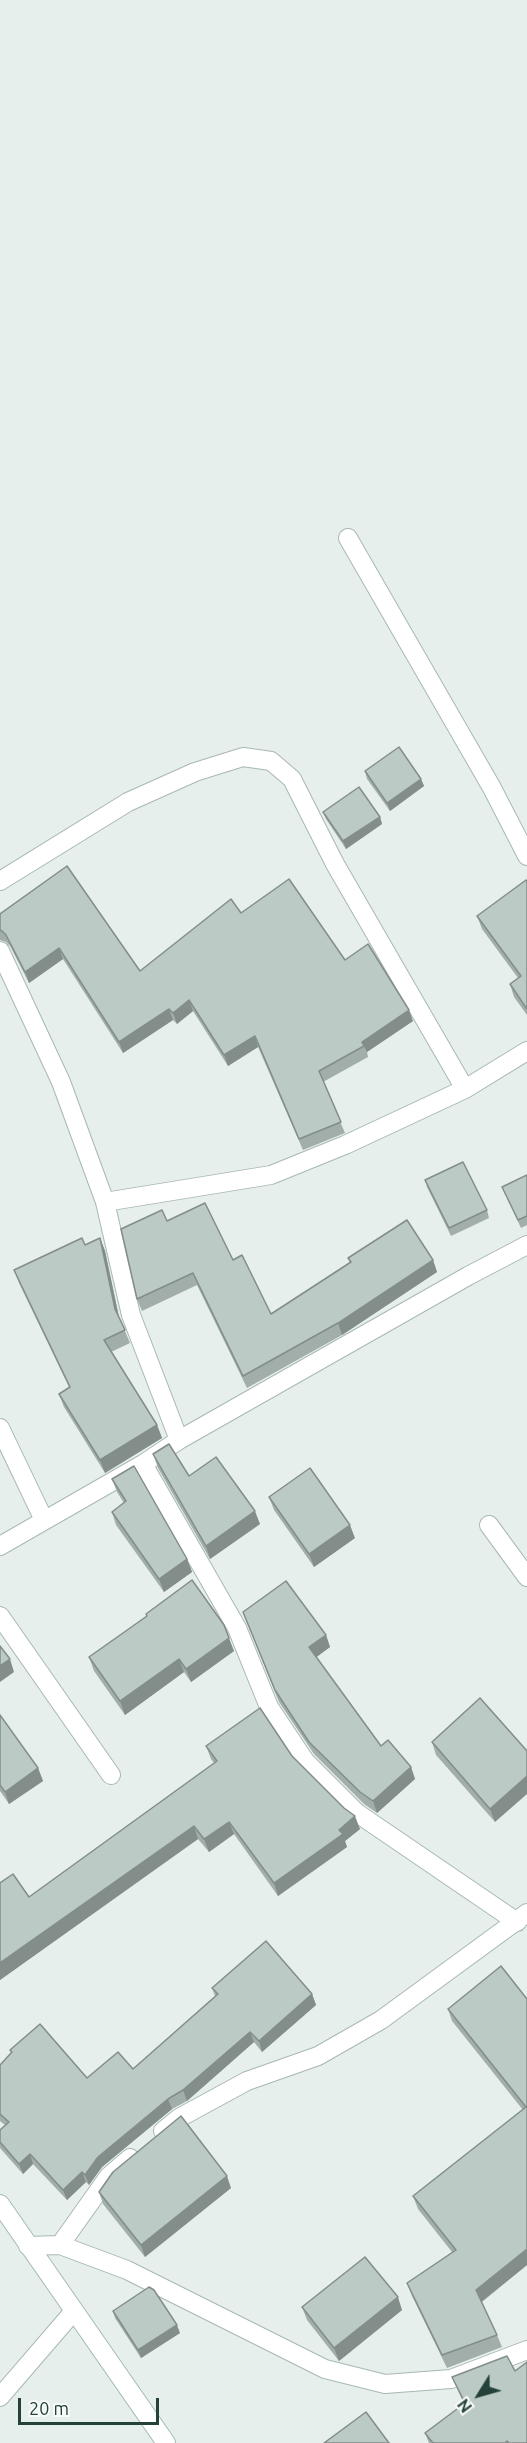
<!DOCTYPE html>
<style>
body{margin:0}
#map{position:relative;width:527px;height:2443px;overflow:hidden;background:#e6efeb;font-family:Ubuntu,sans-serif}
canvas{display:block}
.north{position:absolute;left:449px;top:2365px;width:60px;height:60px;-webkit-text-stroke:4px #f7fbf9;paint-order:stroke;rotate:233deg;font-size:16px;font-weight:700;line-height:24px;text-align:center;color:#24423a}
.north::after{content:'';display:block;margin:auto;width:21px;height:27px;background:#24423a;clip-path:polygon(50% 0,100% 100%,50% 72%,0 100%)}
.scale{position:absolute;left:18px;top:2398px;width:141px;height:27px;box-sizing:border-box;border:3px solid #24423a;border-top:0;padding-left:8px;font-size:18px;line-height:21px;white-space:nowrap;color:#24423a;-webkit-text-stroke:4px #f7fbf9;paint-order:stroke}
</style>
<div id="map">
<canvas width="527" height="2443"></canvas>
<div class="north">N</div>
<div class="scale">20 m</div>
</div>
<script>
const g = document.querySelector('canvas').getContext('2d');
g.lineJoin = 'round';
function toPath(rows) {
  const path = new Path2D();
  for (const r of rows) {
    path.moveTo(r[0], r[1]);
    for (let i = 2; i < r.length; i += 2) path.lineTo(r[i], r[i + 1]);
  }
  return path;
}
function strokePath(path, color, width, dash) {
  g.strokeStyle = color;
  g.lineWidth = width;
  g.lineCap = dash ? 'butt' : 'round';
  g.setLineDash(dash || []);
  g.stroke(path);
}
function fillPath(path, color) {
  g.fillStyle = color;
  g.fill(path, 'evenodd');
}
const street = toPath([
 [348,538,492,788,527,856],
 [0,881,128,802,195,772,243,757,271,761,292,779,335,864,465,1089,527,1051],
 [0,951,61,1082,105,1202,131,1315,179,1440],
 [105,1202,271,1175,345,1145,465,1089],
 [0,1428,44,1520],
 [143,1464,237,1628,269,1707,305,1761,357,1813,517,1922],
 [489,1525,527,1577],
 [0,1546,143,1464,179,1440,468,1276,527,1245],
 [0,1616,111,1775],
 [163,2131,179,2118,247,2081,318,2056,381,2020,527,1913],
 [60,2245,109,2176,130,2158],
 [28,2246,60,2245,127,2270,325,2369,385,2384,451,2379,527,2350],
 [0,2397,74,2311]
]);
const secondary = toPath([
 [0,2204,166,2443]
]);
strokePath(street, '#a8b8b2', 20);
strokePath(secondary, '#a4bbb3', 20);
strokePath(street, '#fff', 18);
strokePath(secondary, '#fff', 18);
fillPath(toPath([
 [365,771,421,779,424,786,390,811,367,779],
 [323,812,380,817,382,824,346,849,326,819],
 [527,882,527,1015,514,997,510,984,518,978,482,929,477,916],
 [241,913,345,960,413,1021,367,1052,368,1057,323,1082,345,1133,303,1150,258,1047,228,1066,193,1011,177,1024,173,1020,123,1053,63,959,29,983,10,946,6,942,0,940,0,914,140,971],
 [527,1175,527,1225,521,1228,502,1187],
 [425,1180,487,1210,489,1218,451,1236,427,1187],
 [167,1221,233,1260,271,1314,350,1263,348,1258,433,1260,437,1272,342,1335,247,1388,197,1285,142,1311,137,1299],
 [100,1238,105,1251,119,1317,130,1343,111,1352,157,1425,162,1438,105,1473,64,1407,59,1394,69,1387,19,1283,14,1270,85,1245],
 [153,1454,189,1476,260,1524,210,1559,158,1468],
 [112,1479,187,1559,192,1572,164,1592,116,1525,112,1512,124,1503,117,1492],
 [269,1497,355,1538,314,1567,274,1510],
 [243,1612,326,1635,330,1647,316,1657,381,1746,411,1767,415,1779,377,1813,364,1804,314,1754,279,1702],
 [146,1614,234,1651,191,1682,184,1672,125,1715,94,1671,89,1657,147,1616],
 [480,1698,495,1822,436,1755,432,1742],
 [0,1715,38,1768,43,1781,9,1804,0,1791],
 [206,1746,292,1756,360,1829,345,1841,347,1847,278,1896,234,1834,209,1852,198,1839,0,1980,0,1883,29,1897,214,1763,211,1759],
 [212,1988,312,1994,316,2005,262,2052,254,2042,187,2101,172,2109,102,2167,89,2185,86,2182,67,2200,33,2164,23,2174,0,2148,0,2130,5,2125,0,2121,0,2065,11,2053,10,2050,87,2078,133,2069,215,1996],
 [527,1999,527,2265,482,2302,497,2335,502,2347,447,2368,412,2296,407,2283,452,2252,418,2209,413,2196,523,2110,452,2021,448,2009],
 [231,2188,145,2257,103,2204,99,2192],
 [302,2307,402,2310,339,2361,307,2320],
 [113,2311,180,2333,141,2358,115,2318],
 [515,2371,527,2443,429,2443,425,2433,464,2404,452,2377]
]), '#a1aea9');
fillPath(toPath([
 [421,779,424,786,390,811,387,803],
 [380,817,382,824,346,849,343,841],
 [59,948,63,959,29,983,25,972],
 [189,1000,193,1011,177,1024,173,1013],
 [169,1009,173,1020,123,1053,119,1042],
 [409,1010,413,1021,367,1052,362,1042],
 [255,1036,258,1047,228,1066,224,1055],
 [100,1238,105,1251,120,1322,115,1309],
 [433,1260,437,1272,342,1335,338,1323],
 [157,1425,162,1438,105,1473,100,1460],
 [255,1511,260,1524,210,1559,206,1546],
 [350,1525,355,1538,314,1567,309,1554],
 [187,1559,192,1572,164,1592,159,1579],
 [326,1635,330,1647,314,1659,309,1647],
 [229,1638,234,1651,191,1682,186,1669],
 [10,1659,14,1672,0,1682,0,1666],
 [179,1659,184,1672,125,1715,120,1701],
 [411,1767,415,1779,377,1813,373,1801],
 [38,1768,43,1781,9,1804,5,1792],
 [527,1776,527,1794,495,1822,490,1809],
 [355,1816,360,1829,345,1841,347,1847,278,1896,274,1883],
 [229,1822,234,1834,209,1852,204,1839],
 [194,1826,198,1839,0,1980,0,1963],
 [312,1994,316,2005,262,2052,259,2041],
 [250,2032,254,2042,187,2101,183,2090],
 [168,2099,172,2109,102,2167,89,2185,85,2175,98,2157],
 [30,2154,33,2164,23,2174,19,2164],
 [82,2172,86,2182,67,2200,63,2190],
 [227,2176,231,2188,145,2257,141,2245],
 [527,2249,527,2265,481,2302,476,2290],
 [398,2297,402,2310,339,2361,334,2348],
 [177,2325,180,2333,141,2358,138,2350]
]), '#838d89');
const building = toPath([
 [399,747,421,779,387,803,365,771,399,747],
 [359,787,380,817,343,841,323,812,359,787],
 [67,866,140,971,231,899,241,913,289,879,345,960,368,944,409,1010,362,1042,364,1046,319,1071,341,1122,299,1139,255,1036,224,1055,189,1000,173,1013,169,1009,119,1042,59,948,25,972,6,935,2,931,0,930,0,914,67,866],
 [526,880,527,882,527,1009,510,984,521,976,477,916,526,880],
 [463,1162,487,1210,449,1228,425,1180,463,1162],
 [527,1175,527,1216,518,1220,502,1187,527,1175],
 [205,1203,233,1260,242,1255,271,1314,351,1262,348,1258,407,1220,433,1260,338,1323,243,1376,193,1273,137,1299,121,1229,162,1210,167,1221,205,1203],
 [82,1238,85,1245,100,1238,115,1309,125,1330,104,1340,157,1425,100,1460,59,1394,70,1387,14,1270,82,1238],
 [169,1444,189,1476,216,1457,255,1511,206,1546,153,1454,169,1444],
 [134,1466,187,1559,159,1579,112,1512,126,1501,112,1479,134,1466],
 [310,1468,350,1525,309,1554,269,1497,310,1468],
 [192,1580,224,1625,229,1638,186,1669,179,1659,120,1701,89,1657,147,1616,146,1614,192,1580],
 [286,1581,326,1635,309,1647,381,1746,388,1740,411,1767,373,1801,360,1792,309,1742,275,1690,243,1612,286,1581],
 [0,1646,10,1659,0,1666,0,1646],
 [480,1698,527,1751,527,1776,490,1809,432,1742,480,1698],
 [260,1708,292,1756,344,1808,355,1816,339,1830,343,1834,274,1883,229,1822,204,1839,194,1826,0,1963,0,1883,13,1874,29,1897,217,1761,206,1746,260,1708],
 [0,1715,38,1768,5,1792,0,1785,0,1715],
 [266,1941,312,1994,259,2041,250,2032,183,2090,168,2099,98,2157,85,2175,82,2172,63,2190,30,2154,19,2164,0,2142,0,2130,9,2122,0,2114,0,2065,12,2052,10,2050,40,2024,87,2078,118,2052,133,2069,218,1994,212,1988,266,1941],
 [501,1966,527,1999,527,2249,476,2290,497,2335,442,2355,407,2283,456,2250,413,2196,526,2107,448,2009,501,1966],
 [181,2116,227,2176,141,2245,99,2192,113,2172,181,2116],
 [365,2257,398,2297,334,2348,302,2307,365,2257],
 [149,2287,154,2290,177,2325,138,2350,113,2311,149,2287],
 [507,2356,515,2371,527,2362,527,2443,509,2443,507,2441,505,2443,433,2443,425,2433,465,2403,452,2377,507,2356],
 [366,2412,389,2443,324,2443,366,2412]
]);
fillPath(building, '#bbcac4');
strokePath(building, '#838d89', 1.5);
</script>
